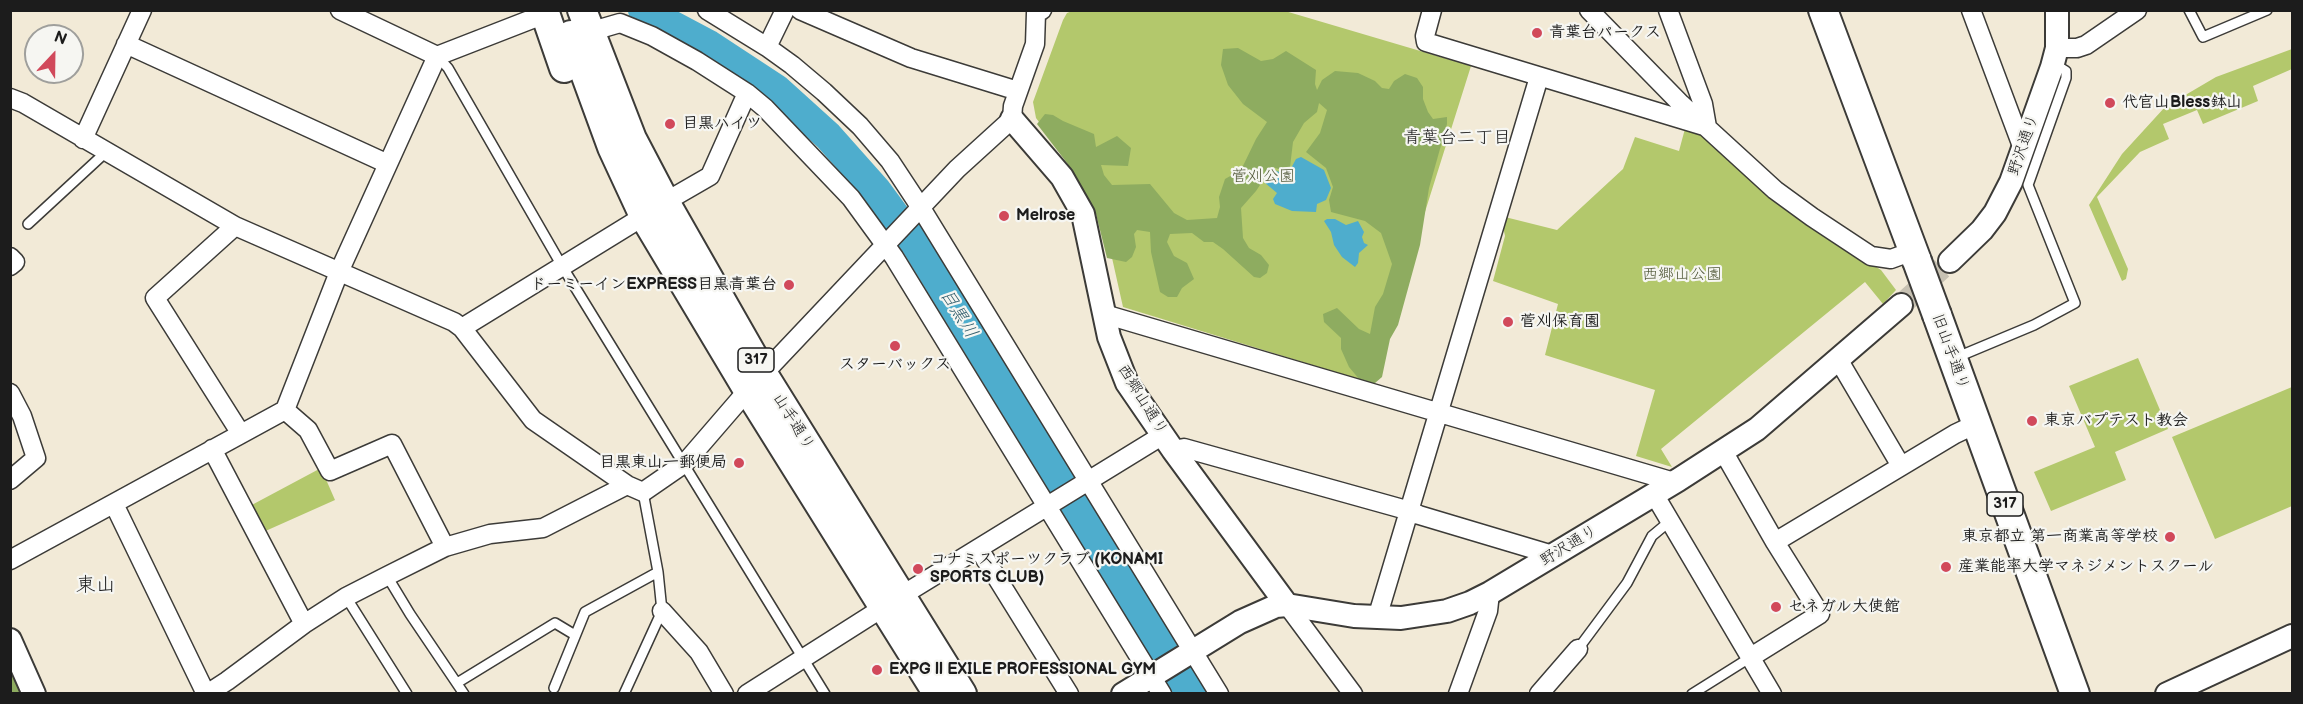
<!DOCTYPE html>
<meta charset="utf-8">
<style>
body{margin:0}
#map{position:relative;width:2303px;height:704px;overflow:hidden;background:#f2ead7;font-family:"Balsamiq Sans",sans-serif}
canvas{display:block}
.frame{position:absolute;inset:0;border:12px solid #1c1c1c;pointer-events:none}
.north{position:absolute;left:24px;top:24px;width:60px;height:60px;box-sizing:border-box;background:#f6f6f2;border:2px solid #9f9f9c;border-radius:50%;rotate:22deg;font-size:16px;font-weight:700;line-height:24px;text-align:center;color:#1c1c1c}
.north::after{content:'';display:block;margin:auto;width:21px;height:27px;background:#d1495b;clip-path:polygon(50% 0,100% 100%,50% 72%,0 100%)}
</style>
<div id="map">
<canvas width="2303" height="704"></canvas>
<div class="frame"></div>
<div class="north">N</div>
</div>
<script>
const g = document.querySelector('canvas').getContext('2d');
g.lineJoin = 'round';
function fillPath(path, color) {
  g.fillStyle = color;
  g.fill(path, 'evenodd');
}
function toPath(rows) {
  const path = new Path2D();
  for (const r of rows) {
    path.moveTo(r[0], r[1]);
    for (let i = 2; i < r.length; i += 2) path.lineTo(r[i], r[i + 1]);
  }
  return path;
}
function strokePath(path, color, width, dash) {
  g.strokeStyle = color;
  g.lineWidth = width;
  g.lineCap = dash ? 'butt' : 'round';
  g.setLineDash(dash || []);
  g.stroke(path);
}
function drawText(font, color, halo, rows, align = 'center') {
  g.font = font + ' "Balsamiq Sans","Klee One",sans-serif';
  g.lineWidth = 4.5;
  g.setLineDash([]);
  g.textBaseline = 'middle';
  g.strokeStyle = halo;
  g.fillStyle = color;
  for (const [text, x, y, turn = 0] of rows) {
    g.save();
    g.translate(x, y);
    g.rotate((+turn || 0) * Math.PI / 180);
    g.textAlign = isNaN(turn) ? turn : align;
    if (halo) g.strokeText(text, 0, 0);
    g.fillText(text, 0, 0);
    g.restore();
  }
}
fillPath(toPath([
 [1072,11,1285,11,1471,66,1371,383,1123,307,1106,231,1096,205,1059,149,1036,118,1033,102,1063,20,1067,13],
 [2292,49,2292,69,2253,86,2258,101,2203,124,2197,110,2163,124,2169,139,2140,152,2097,197,2128,269,2126,279,2122,281,2089,205,2122,154,2165,107,2216,77],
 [1686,125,1698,128,1825,234,1881,270,1896,290,1883,304,1865,282,1661,449,1672,467,1636,456,1655,390,1545,355,1558,304,1493,281,1505,236,1501,216,1557,230,1623,169,1635,137,1679,151],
 [2138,358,2168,429,2115,452,2126,480,2051,511,2034,472,2095,447,2069,386],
 [2292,387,2292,506,2215,539,2172,437],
 [321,468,335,500,261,533,248,507]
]), '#b3c86c');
fillPath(toPath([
 [1238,48,1261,61,1273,59,1286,51,1316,70,1315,84,1317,90,1322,80,1335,71,1358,73,1375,81,1382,88,1389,89,1394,81,1405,74,1417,78,1423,87,1423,99,1428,112,1433,119,1447,117,1447,124,1429,188,1420,245,1398,325,1390,339,1382,377,1375,383,1365,386,1349,367,1341,349,1341,338,1324,322,1323,314,1337,308,1359,329,1370,334,1375,307,1383,294,1392,264,1381,233,1365,221,1331,212,1329,200,1333,187,1326,168,1306,152,1320,133,1327,110,1319,103,1317,112,1304,123,1293,142,1290,167,1282,170,1272,167,1256,191,1241,208,1243,238,1249,248,1261,255,1269,265,1267,273,1260,278,1254,277,1223,249,1213,242,1204,242,1192,233,1170,234,1167,242,1174,256,1187,263,1194,279,1182,288,1177,297,1168,297,1160,292,1151,252,1150,232,1137,230,1134,234,1136,247,1132,257,1126,262,1107,258,1096,214,1067,163,1037,124,1045,114,1053,115,1063,121,1094,134,1096,147,1117,136,1131,148,1128,166,1101,165,1104,175,1112,185,1150,184,1174,213,1187,220,1217,218,1220,207,1219,197,1225,179,1241,170,1256,139,1267,122,1243,104,1228,85,1221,65,1223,49],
 [11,666,23,693,11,693]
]), '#8eac60');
fillPath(toPath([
 [1301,157,1324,170,1331,188,1326,200,1317,204,1316,212,1292,211,1275,204,1273,199,1277,193,1264,182,1274,170,1282,173,1289,172,1296,159],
 [1327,219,1335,219,1346,225,1358,221,1364,232,1362,237,1364,243,1368,245,1359,253,1358,263,1355,267,1342,257,1334,245,1331,232,1324,221]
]), '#4eadcd');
strokePath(toPath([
 [643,10,709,45,776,89,828,136,876,190,915,243,1191,694]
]), '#4eadcd', 30);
strokePath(toPath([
 [1901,305,1950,261]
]), '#c7c1b2', 22, [22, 11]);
const service = toPath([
 [2189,10,2203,37,2267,10],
 [437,56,448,68,562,266,825,694],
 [28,224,106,152],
 [1955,358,2034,325,2075,303,2028,185,2066,78,2066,71,2053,63],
 [387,576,410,614,464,694],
 [346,597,407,694],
 [1578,649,1627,583,1652,536,1670,521],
 [457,683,555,623,575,635],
 [554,688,585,612,658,572],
 [624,694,662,611,658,572,643,492],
 [1692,694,1751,657]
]);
const minor = toPath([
 [340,10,437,56,545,14],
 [707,10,767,47],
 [785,10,767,47,792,65,824,92,860,126,890,161,921,208,1219,694],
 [800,10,911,58,1018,91],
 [1432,10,1425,36,1426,42,1707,127,1703,104,1668,10],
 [1589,10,1681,104,1775,190,1812,217,1871,256,1891,259,1913,251],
 [1971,10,2022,146],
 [589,32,620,23,652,36,697,61,747,93,765,108,851,198,894,257,1162,694],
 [126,44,388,164],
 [2057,48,2077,48,2086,45,2137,10],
 [10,98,23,103,235,226,454,322,462,328,533,420,627,485,643,492,685,463,748,390,957,169,1012,119,1013,106,1035,44,1036,13,1042,10],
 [83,139,142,10],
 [665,202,710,176,747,93],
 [235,226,155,298,241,434],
 [10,257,15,262,10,266],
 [1104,314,1674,482],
 [462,328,644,216,649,208],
 [1838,359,1901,466],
 [10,393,22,416,36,458,10,480],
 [285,410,308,430,330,471,392,444,445,547],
 [212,449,304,624],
 [1173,450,1184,448,1410,511,1419,515,1553,555],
 [1723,451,1775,542,1820,614,1751,657],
 [1654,494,1772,694],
 [114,504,206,694],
 [1775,542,1955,434,1976,424],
 [979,549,1069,694],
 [10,560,285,410,339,272,437,56],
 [901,596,1163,435],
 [1287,605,1353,694],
 [662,611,699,652,724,694],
 [1377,618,1539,77],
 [207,694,227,681,304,624,346,597,387,576,445,547,490,534,543,528,627,485],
 [747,694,884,607],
 [1458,694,1488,611,1490,593],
 [1539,694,1578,649]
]);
const tertiary = toPath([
 [1012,119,1062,177,1083,214,1109,337,1127,383,1173,450,1287,605],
 [1950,261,1982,230,1995,213,2011,182,2052,67,2057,48,2057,10],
 [10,640,34,694],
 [1123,694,1240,622,1276,606,1287,605,1354,616,1401,618,1447,611,1470,603,1490,593,1678,480,1757,429,1901,305],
 [2167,694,2292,636]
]);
const primary = toPath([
 [544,10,564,68],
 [582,10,632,139,665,202,763,374,962,694],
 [1823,10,1917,261],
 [571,35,612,147,644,216,748,390,938,694],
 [1937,315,2075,694]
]);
strokePath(service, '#3c3b38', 12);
strokePath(minor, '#3c3b38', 21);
strokePath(tertiary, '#3c3b38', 26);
strokePath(primary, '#3c3b38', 32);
strokePath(service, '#fff', 9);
strokePath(minor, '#fff', 18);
strokePath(tertiary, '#fff', 22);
strokePath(primary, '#fff', 28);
const primaryBridge = toPath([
 [1917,261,1937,315]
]);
strokePath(primaryBridge, '#3c3b38', 32, []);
strokePath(primaryBridge, '#fff', 28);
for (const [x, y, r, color] of [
 [1537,33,6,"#d1495b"],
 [2110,103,6,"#d1495b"],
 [670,124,6,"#d1495b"],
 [1004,216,6,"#d1495b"],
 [789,285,6,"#d1495b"],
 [1508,322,6,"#d1495b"],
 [895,346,6,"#d1495b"],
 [2032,421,6,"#d1495b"],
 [739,463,6,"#d1495b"],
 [2170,537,6,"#d1495b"],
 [1946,567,6,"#d1495b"],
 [918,569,6,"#d1495b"],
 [1776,607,6,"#d1495b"],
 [877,670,6,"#d1495b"]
]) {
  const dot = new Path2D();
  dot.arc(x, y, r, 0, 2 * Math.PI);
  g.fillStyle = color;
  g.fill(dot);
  strokePath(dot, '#f6f6f2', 2);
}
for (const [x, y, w] of [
 [756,360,36],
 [2005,504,36]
]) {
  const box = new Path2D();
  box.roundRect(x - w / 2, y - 12, w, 24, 4.5);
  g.fillStyle = '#f6f6f2';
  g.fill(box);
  strokePath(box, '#1c1c1c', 1.5);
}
drawText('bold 15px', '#1c1c1c', null, [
 ["317",756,360],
 ["317",2005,504]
]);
drawText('bold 16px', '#1c1c1c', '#f6f6f2', [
 ["青葉台パークス",1549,33],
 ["代官山Bless鉢山",2122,103],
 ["目黒ハイツ",682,124],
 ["Melrose",1016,216],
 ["ドーミーインEXPRESS目黒青葉台",777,285,"right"],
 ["菅刈保育園",1520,322],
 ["スターバックス",895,365,"center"],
 ["東京バプテスト教会",2044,421],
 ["目黒東山一郵便局",727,463,"right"],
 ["東京都立 第一商業高等学校",2158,537,"right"],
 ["コナミスポーツクラブ (KONAMI",930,560],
 ["SPORTS CLUB)",930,578],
 ["産業能率大学マネジメントスクール",1958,567],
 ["セネガル大使館",1788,607],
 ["EXPG || EXILE PROFESSIONAL GYM",889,670]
], 'left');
drawText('16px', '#1c1c1c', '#f6f6f2', [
 ["野沢通り",2024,145,-71],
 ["旧山手通り",1950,352,70],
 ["西郷山通り",1142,400,58],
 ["山手通り",793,422,58],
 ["野沢通り",1569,546,-31]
]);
drawText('16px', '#515838', '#f6f6f2', [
 ["菅刈公園",1263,177],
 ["西郷山公園",1682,275]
]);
drawText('18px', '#1c1c1c', '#f6f6f2', [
 ["青葉台二丁目",1457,138]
]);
drawText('italic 18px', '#325d6c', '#f6f6f2', [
 ["目黒川",958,314,58]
]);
drawText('20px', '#1c1c1c', '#f6f6f2', [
 ["東山",96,586]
]);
</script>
